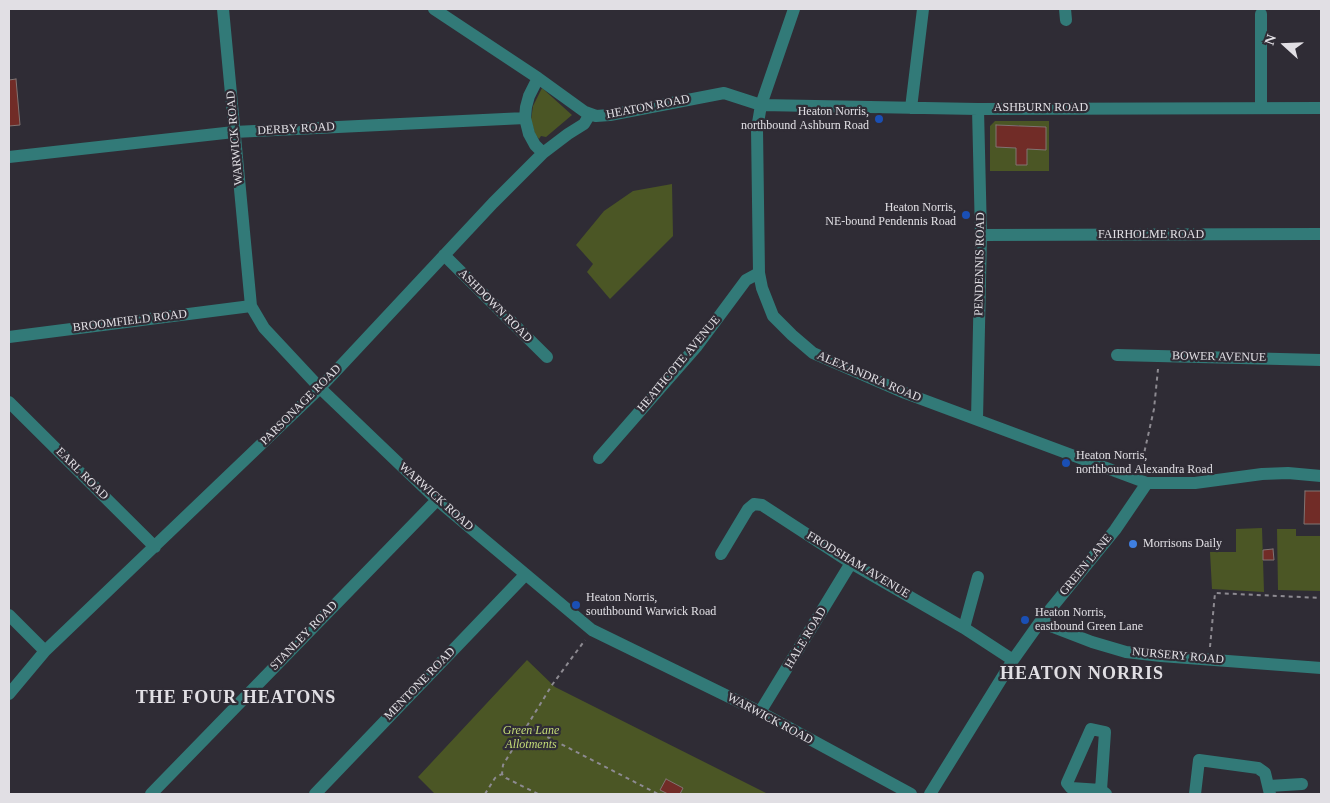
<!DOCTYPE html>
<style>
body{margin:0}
#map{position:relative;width:1330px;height:803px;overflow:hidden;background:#2f2c35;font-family:Georgia,serif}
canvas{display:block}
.frame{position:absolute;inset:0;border:10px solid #e1dfe4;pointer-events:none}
.north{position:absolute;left:1260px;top:20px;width:50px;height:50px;-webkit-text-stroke:4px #2f2c35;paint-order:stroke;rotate:290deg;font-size:14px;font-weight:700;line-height:20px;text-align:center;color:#e1dfe4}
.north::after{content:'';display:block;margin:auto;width:18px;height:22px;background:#e1dfe4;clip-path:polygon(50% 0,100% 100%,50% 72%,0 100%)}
</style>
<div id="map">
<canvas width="1330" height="803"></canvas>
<div class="frame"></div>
<div class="north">N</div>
</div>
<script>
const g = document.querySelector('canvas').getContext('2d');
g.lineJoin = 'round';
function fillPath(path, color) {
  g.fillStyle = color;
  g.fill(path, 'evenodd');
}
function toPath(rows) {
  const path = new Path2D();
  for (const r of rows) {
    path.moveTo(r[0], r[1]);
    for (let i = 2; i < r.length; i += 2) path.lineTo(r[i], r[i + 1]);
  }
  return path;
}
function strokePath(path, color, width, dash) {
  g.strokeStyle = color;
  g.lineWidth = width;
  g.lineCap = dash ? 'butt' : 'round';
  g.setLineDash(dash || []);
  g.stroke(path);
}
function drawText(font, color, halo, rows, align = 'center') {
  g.font = font + ' Georgia,serif';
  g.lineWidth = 4.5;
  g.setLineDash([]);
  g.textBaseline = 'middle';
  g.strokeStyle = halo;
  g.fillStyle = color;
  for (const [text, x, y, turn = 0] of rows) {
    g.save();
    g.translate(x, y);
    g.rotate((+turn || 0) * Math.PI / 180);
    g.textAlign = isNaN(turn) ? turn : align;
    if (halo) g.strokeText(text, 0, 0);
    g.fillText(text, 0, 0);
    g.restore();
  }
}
fillPath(toPath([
 [542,88,572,115,546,137,541,136,539,139,535,134,531,120,533,106],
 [995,121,1049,121,1049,171,990,171,990,126],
 [996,125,1019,125,1020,148,996,147],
 [1024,126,1046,127,1046,150,1041,149],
 [1016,155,1027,155,1027,165,1016,165],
 [672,184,673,236,610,299,587,272,593,264,576,245,604,211,633,191],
 [1262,528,1264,592,1212,589,1210,552,1236,552,1236,529],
 [1277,529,1296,529,1296,536,1321,536,1321,591,1278,590],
 [527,660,555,687,768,794,435,794,418,777]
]), '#4b5625');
const building = toPath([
 [16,79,20,125,9,126,9,80,16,79],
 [996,125,1046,127,1046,150,1027,149,1027,165,1016,165,1016,148,996,147,996,125],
 [1305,491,1321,491,1321,524,1304,524,1305,491],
 [1273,549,1274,560,1263,560,1263,550,1273,549],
 [666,779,683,788,680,794,668,794,660,790,666,779]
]);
fillPath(building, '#712c27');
strokePath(building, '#817472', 1);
strokePath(toPath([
 [1141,467,1154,409,1158,369],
 [1210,647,1215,593,1321,598],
 [526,726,658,794],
 [485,794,495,778,502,774],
 [538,794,506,778,502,774,503,765,552,685,585,640]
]), '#8d8a91', 2, [4, 4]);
strokePath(toPath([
 [223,9,251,306,264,328,320,388,437,500,592,630,760,712,911,794],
 [434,9,538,78,585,112,596,116,610,115,724,93,761,105,978,109,1321,108],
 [794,9,761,105,757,129,759,273,762,288,773,316,792,335,813,353,905,393,1147,483,1195,483,1262,474,1288,473,1321,476],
 [1065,9,1066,20],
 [911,108,923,9],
 [1261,108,1261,14],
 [525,118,529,134,535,145,543,153],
 [9,157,234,132,525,118,526,107,529,96,538,78],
 [981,235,1321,234],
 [444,255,547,357],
 [9,337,251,306],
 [1117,355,1321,360],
 [9,402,155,547],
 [977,419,981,235,978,109],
 [599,458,697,346,746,280,759,273],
 [721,554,748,509,754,504,762,505,851,563,964,628,1013,660],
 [9,615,45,651],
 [1040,622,1092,642,1126,652,1161,656,1321,668],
 [964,628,978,577],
 [9,694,45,651,320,388,493,203,543,153,568,134,584,124,590,114],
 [760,712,851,563],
 [1269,786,1302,784],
 [1101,790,1105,732,1091,729,1067,783,1071,788,1101,790,1106,794],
 [151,794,437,500],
 [315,794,525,575],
 [930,794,1013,660,1040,622,1115,530,1147,483],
 [1195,794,1199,760,1258,768,1265,773,1270,794]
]), '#327a78', 12);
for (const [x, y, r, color] of [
 [879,119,5,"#1a4fb4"],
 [966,215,5,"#1a4fb4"],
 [1066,463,5,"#1a4fb4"],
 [1133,544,5,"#3f7fe0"],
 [576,605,5,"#1a4fb4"],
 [1025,620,5,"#1a4fb4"]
]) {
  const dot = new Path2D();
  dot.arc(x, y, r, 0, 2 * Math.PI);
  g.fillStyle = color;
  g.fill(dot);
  strokePath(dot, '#2f2c35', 2);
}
drawText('12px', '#e1dfe4', '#2f2c35', [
 ["HEATON ROAD",648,107,-11],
 ["ASHBURN ROAD",1041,108],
 ["DERBY ROAD",296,129,-3],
 ["WARWICK ROAD",235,138,-95],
 ["FAIRHOLME ROAD",1151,235],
 ["PENDENNIS ROAD",980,264,-89],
 ["ASHDOWN ROAD",495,306,45],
 ["BROOMFIELD ROAD",130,321,-7],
 ["BOWER AVENUE",1219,357,1],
 ["HEATHCOTE AVENUE",679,364,-50],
 ["ALEXANDRA ROAD",869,377,23],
 ["PARSONAGE ROAD",301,405,-45],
 ["EARL ROAD",82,474,45],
 ["WARWICK ROAD",436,497,42],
 ["FRODSHAM AVENUE",858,565,31],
 ["GREEN LANE",1086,565,-51],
 ["STANLEY ROAD",304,636,-46],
 ["HALE ROAD",806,638,-59],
 ["NURSERY ROAD",1178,656,5],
 ["MENTONE ROAD",420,684,-46],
 ["WARWICK ROAD",770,719,28]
]);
drawText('12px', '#e1dfe4', '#2f2c35', [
 ["Heaton Norris,",869,112,"right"],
 ["northbound Ashburn Road",869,126,"right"],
 ["Heaton Norris,",956,208,"right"],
 ["NE-bound Pendennis Road",956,222,"right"],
 ["Heaton Norris,",1076,456],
 ["northbound Alexandra Road",1076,470],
 ["Morrisons Daily",1143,544],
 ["Heaton Norris,",586,598],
 ["southbound Warwick Road",586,612],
 ["Heaton Norris,",1035,613],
 ["eastbound Green Lane",1035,627]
], 'left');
drawText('italic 12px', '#c4db77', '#2f2c35', [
 ["Green Lane",531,731],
 ["Allotments",531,745]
]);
g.letterSpacing = '1px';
drawText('bold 18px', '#e1dfe4', '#2f2c35', [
 ["HEATON NORRIS",1082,674],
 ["THE FOUR HEATONS",236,698]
]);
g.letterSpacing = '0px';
</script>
